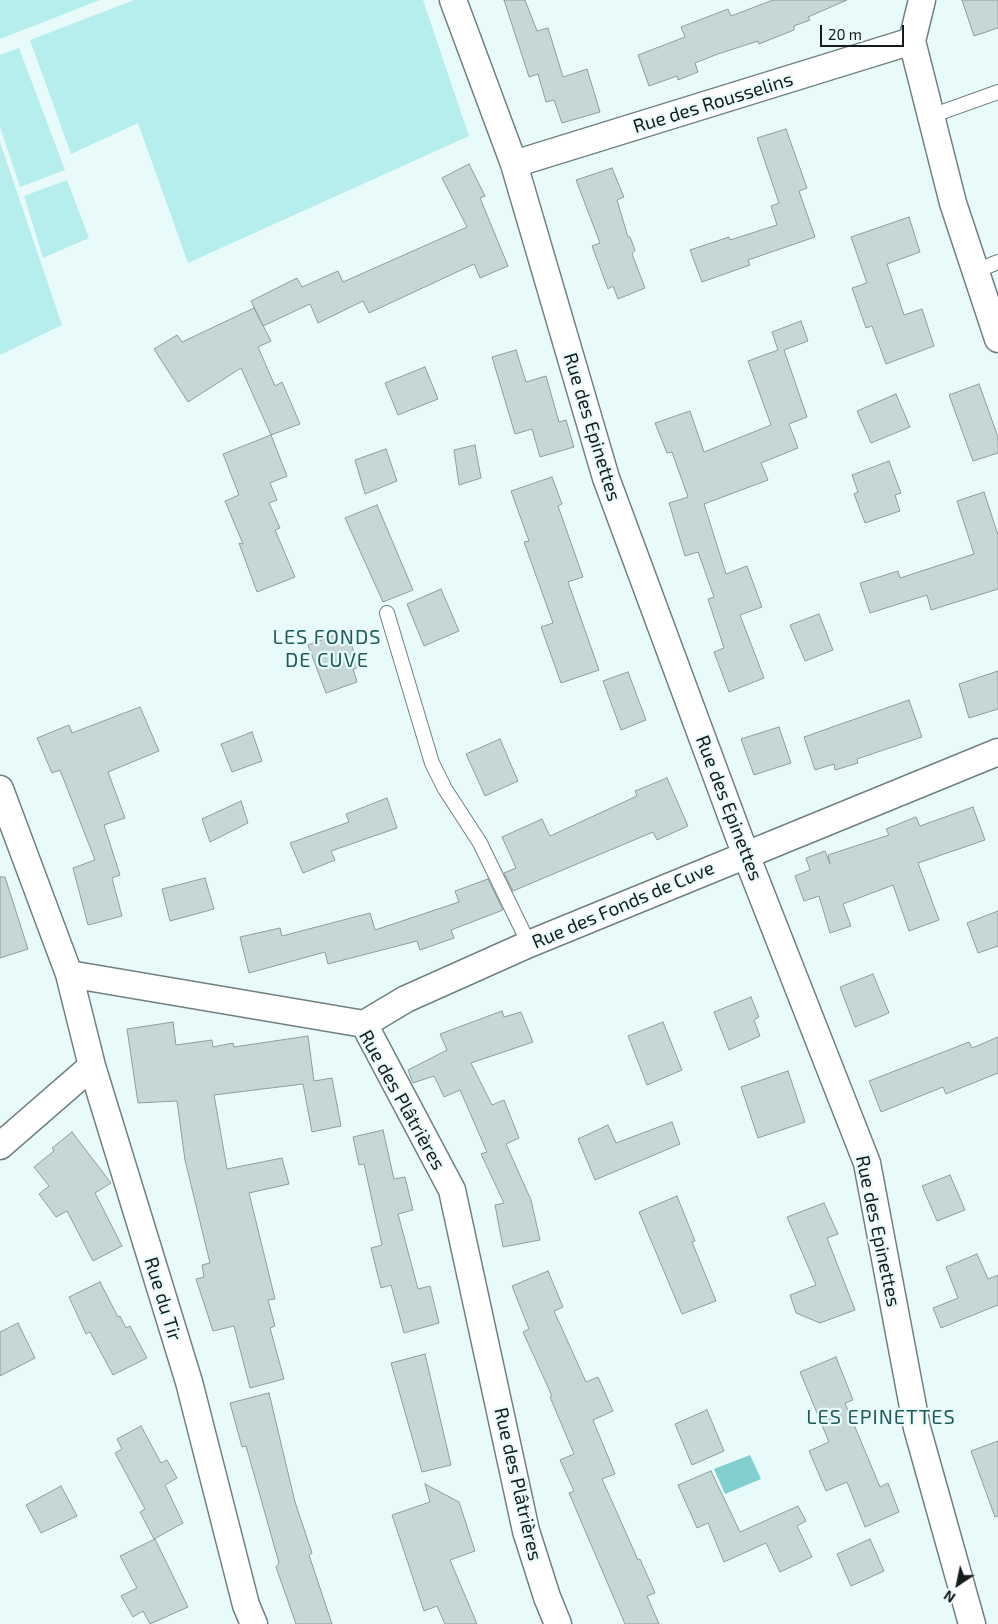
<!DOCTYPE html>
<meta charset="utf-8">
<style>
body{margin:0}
#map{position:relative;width:998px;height:1624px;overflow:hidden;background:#e8fbfa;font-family:"Exo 2",sans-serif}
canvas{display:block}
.north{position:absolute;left:933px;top:1559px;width:50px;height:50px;-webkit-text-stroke:4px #e8fbfa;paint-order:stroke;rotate:214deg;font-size:14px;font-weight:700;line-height:20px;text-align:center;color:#151b1b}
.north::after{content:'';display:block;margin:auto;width:18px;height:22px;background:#151b1b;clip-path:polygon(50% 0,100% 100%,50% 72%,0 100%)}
.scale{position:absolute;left:820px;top:25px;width:84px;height:22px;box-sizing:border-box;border:2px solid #151b1b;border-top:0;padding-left:6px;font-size:15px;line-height:18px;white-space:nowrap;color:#151b1b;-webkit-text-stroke:4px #e8fbfa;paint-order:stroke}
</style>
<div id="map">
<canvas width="998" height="1624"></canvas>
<div class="north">N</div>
<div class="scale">20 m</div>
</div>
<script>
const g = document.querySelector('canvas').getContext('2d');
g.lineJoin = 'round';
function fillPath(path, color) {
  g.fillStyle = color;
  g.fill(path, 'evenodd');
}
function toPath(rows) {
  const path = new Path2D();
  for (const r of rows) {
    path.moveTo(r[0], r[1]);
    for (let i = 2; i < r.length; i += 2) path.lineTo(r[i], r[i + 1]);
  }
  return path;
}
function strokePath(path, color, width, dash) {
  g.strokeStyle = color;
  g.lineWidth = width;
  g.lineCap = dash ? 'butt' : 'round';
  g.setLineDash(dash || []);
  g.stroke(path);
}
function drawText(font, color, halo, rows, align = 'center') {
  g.font = font + ' "Exo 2",sans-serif';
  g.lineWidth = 4.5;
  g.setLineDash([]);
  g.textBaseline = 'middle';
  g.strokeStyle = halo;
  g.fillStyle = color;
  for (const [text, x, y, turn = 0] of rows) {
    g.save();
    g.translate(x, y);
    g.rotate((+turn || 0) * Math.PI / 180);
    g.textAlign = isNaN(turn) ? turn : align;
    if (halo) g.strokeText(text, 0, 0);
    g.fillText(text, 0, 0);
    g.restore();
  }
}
fillPath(toPath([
 [0,0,100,0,0,39],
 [134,0,423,0,469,136,188,263,138,123,71,154,30,40],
 [19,48,65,170,20,187,0,127,0,55],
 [0,142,62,325,0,355],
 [67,180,89,238,43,258,24,196]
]), '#b6eeee');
fillPath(toPath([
 [750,1455,761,1479,725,1494,714,1469]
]), '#81cfce');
const building = toPath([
 [504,0,525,0,537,31,548,28,563,77,587,69,600,112,562,123,554,100,546,102,538,74,529,77,504,0],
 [773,0,847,0,808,17,810,20,794,26,794,30,759,44,758,41,718,54,695,63,698,72,678,80,677,76,649,86,638,55,685,37,681,27,728,9,731,16,773,0],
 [962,0,998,0,998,28,974,36,962,0],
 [786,129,807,188,799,191,815,237,748,260,750,265,702,282,690,250,729,237,730,240,777,225,771,206,779,203,757,138,786,129],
 [469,164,485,196,480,198,508,266,480,278,474,264,369,313,363,301,318,323,310,304,263,326,251,301,297,278,302,287,338,271,343,282,467,227,442,178,469,164],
 [612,168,624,197,617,200,628,237,630,237,635,250,632,254,645,288,618,299,613,286,608,289,592,246,600,243,576,180,612,168],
 [909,217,920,252,887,264,904,315,922,309,934,346,886,364,872,326,866,328,852,288,867,283,851,237,909,217],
 [254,308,271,341,258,347,275,386,282,382,300,424,271,435,241,368,188,402,154,349,177,335,182,342,254,308],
 [801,321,808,341,784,350,807,417,789,424,798,448,761,463,768,480,704,504,726,574,747,566,762,607,740,615,764,678,729,692,714,652,724,648,708,599,714,597,698,552,685,556,669,503,688,497,672,452,667,453,655,423,690,411,704,452,771,425,748,361,778,350,772,332,801,321],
 [516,350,526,382,546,376,559,422,566,420,574,447,540,457,532,429,515,434,492,357,516,350],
 [425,367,438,399,398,415,385,383,425,367],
 [979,384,998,437,998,453,973,461,949,395,979,384],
 [896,394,910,427,871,443,857,411,896,394],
 [271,435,287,476,270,483,277,500,269,503,280,528,275,530,295,577,257,592,239,543,243,544,225,501,239,495,223,454,271,435],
 [475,445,481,478,459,485,454,450,475,445],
 [386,449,397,481,365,494,355,460,386,449],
 [889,461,901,493,895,495,900,511,865,523,854,494,858,492,852,475,889,461],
 [552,477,562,504,558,506,583,577,568,582,599,670,561,683,541,627,553,623,524,542,529,541,511,491,552,477],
 [984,492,998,535,998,589,931,610,927,595,870,613,860,583,898,571,900,578,974,554,957,501,984,492],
 [377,505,413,590,383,602,345,518,377,505],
 [441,589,459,631,424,646,407,604,441,589],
 [819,614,833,650,805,661,790,625,819,614],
 [346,631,360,667,353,669,357,682,326,693,308,645,346,631],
 [998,671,998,709,969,718,959,684,998,671],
 [628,672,646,720,621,730,603,681,628,672],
 [909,700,922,737,857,759,858,763,835,770,834,764,815,770,804,737,909,700],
 [140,707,159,751,108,772,125,818,104,825,120,875,112,878,122,916,88,925,73,868,95,860,60,770,52,773,37,738,69,725,72,733,140,707],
 [779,727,791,763,754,775,741,739,779,727],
 [252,732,262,761,232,772,221,744,252,732],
 [500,739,518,781,485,796,466,754,500,739],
 [667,778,688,826,657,840,653,832,513,891,504,873,516,868,502,837,542,819,550,836,637,796,635,791,667,778],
 [387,798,397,828,331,851,335,860,303,873,290,843,349,822,346,814,387,798],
 [241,801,248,823,210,842,202,819,241,801],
 [973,807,985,840,918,863,939,920,909,931,893,885,843,904,851,926,830,933,819,896,804,901,795,876,810,870,806,858,825,851,830,864,828,855,889,835,886,829,916,817,920,826,973,807],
 [0,877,5,877,28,949,0,958,0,877],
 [205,878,214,909,170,921,162,889,205,878],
 [488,879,503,910,451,930,454,938,420,950,417,941,328,964,325,952,249,973,240,937,280,928,282,936,370,913,375,930,459,902,455,891,488,879],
 [998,911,998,946,978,953,967,923,998,911],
 [873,974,889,1013,855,1027,840,987,873,974],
 [751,997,759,1017,754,1020,760,1036,729,1050,714,1012,751,997],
 [502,1011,504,1017,521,1012,533,1042,471,1063,492,1105,504,1100,519,1138,506,1144,531,1200,540,1240,503,1247,495,1205,504,1203,481,1154,487,1152,460,1090,444,1097,434,1076,413,1083,408,1070,447,1050,440,1034,502,1011],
 [173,1022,176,1045,212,1040,213,1047,233,1043,234,1047,308,1036,314,1081,332,1078,341,1126,312,1132,303,1084,214,1095,227,1169,282,1158,289,1184,249,1193,275,1299,268,1300,275,1326,270,1328,284,1379,250,1388,234,1326,213,1331,196,1279,204,1277,202,1265,210,1263,185,1160,177,1101,138,1103,127,1029,173,1022],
 [663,1022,682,1070,647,1085,628,1036,663,1022],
 [998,1037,998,1073,946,1094,943,1087,881,1112,869,1081,969,1042,972,1048,998,1037],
 [788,1071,805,1122,758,1138,741,1087,788,1071],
 [672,1122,680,1144,595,1180,578,1139,608,1125,616,1143,672,1122],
 [383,1130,394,1179,405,1177,413,1210,398,1214,418,1289,430,1286,439,1323,404,1333,391,1285,381,1288,371,1248,382,1245,364,1164,359,1165,353,1137,383,1130],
 [72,1132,111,1183,95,1193,122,1246,93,1261,67,1211,56,1217,39,1194,49,1186,34,1167,54,1151,52,1148,72,1132],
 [950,1175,965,1210,937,1221,922,1186,950,1175],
 [677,1196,695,1241,692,1242,716,1301,682,1314,639,1212,677,1196],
 [824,1203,838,1234,827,1238,855,1310,820,1323,796,1313,790,1295,816,1285,787,1217,824,1203],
 [977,1254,988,1279,998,1275,998,1305,941,1328,933,1308,958,1298,946,1267,977,1254],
 [548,1271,563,1307,554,1311,586,1382,598,1377,613,1411,593,1420,615,1474,602,1479,638,1560,640,1559,655,1593,647,1596,659,1624,625,1624,569,1493,574,1491,560,1460,574,1454,550,1397,552,1396,523,1332,529,1329,512,1286,548,1271],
 [100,1282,118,1317,120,1316,126,1328,130,1326,147,1358,113,1375,90,1332,86,1334,69,1297,100,1282],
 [18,1323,35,1358,0,1376,0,1332,18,1323],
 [425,1354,451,1465,422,1472,391,1363,425,1354],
 [836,1357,853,1400,845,1403,880,1487,888,1483,899,1512,865,1527,847,1482,826,1491,809,1451,829,1442,800,1372,836,1357],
 [269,1393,295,1502,312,1553,309,1555,332,1624,296,1624,276,1567,279,1563,246,1446,242,1447,230,1403,269,1393],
 [707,1410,724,1451,692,1465,675,1424,707,1410],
 [141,1426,161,1463,167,1460,177,1478,165,1485,183,1523,154,1539,140,1512,145,1509,115,1453,122,1449,117,1439,141,1426],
 [998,1441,998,1516,995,1517,971,1451,998,1441],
 [711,1471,740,1532,798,1506,806,1521,797,1526,812,1557,780,1572,766,1543,724,1562,708,1523,697,1528,678,1485,711,1471],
 [425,1484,459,1502,475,1551,450,1560,477,1624,445,1624,437,1606,424,1611,392,1515,430,1502,425,1484],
 [61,1486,77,1516,41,1533,26,1505,61,1486],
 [155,1539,188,1607,150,1624,143,1611,133,1617,121,1596,137,1588,120,1556,155,1539],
 [870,1539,884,1571,851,1586,837,1554,870,1539]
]);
fillPath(building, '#c5d7d6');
strokePath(building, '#8c9e9d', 1);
const lane = toPath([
 [931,116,998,92],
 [976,271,998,262],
 [387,613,432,763,445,789,480,843,529,944]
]);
const street = toPath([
 [453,0,514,164,606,478,739,837,867,1163,917,1428,972,1624],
 [912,41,922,0],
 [514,164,912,41,953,203,998,339],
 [0,789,69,974,92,1066,189,1382,246,1605,254,1624],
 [69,974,364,1024],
 [364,1024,406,999,529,944,998,752],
 [364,1024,452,1190,526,1531,547,1597,558,1624],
 [0,1146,92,1066]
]);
strokePath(lane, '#708080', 16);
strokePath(street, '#708080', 29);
strokePath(lane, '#fff', 14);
strokePath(street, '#fff', 26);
drawText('19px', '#151b1b', '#e8fbfa', [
 ["Rue des Rousselins",713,103,-17],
 ["Rue des Epinettes",592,427,73],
 ["Rue des Epinettes",729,808,69],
 ["Rue des Fonds de Cuve",623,905,-23],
 ["Rue des Plâtrières",402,1100,61],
 ["Rue des Epinettes",878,1231,78],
 ["Rue du Tir",163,1299,73],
 ["Rue des Plâtrières",518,1484,77]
]);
g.letterSpacing = '1px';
drawText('20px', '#1f5a5a', '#e8fbfa', [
 ["LES FONDS",327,637],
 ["DE CUVE",327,660],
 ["LES EPINETTES",881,1417]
]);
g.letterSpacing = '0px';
</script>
